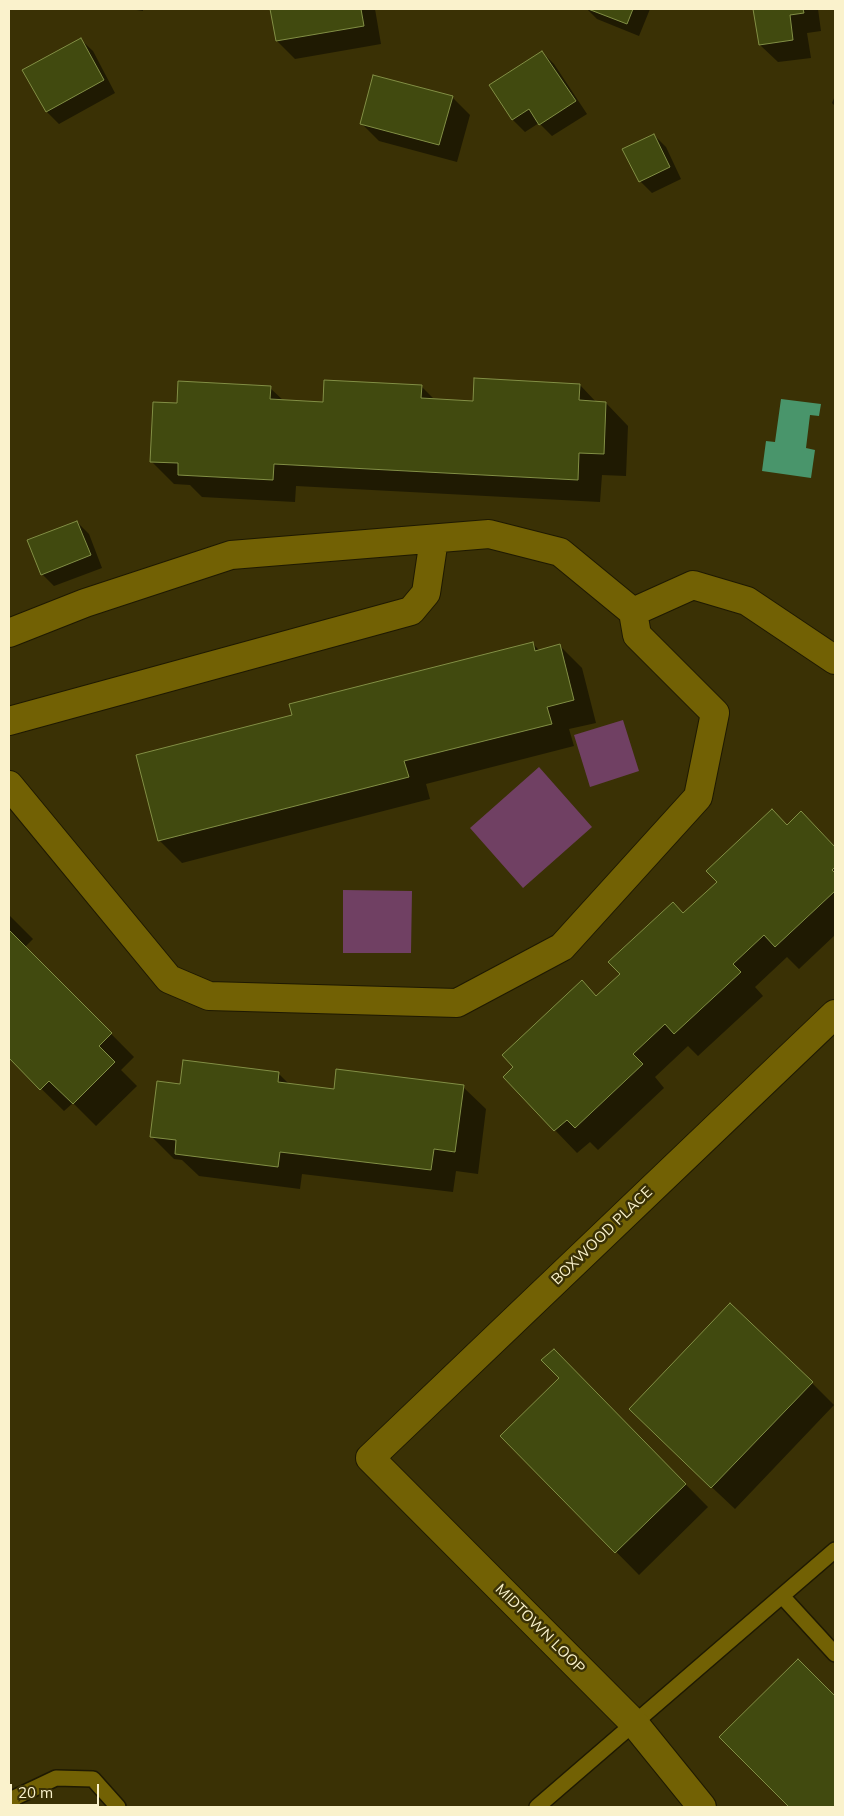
<!DOCTYPE html>
<style>
body{margin:0}
#map{position:relative;width:844px;height:1816px;overflow:hidden;background:#3a3105;font-family:Mulish,sans-serif}
canvas{display:block}
.frame{position:absolute;inset:0;border:10px solid #faf2cc;pointer-events:none}
.scale{position:absolute;left:10px;top:1784px;width:89px;height:22px;box-sizing:border-box;border:2px solid #faf2cc;border-top:0;padding-left:6px;font-size:15px;line-height:18px;white-space:nowrap;color:#faf2cc;-webkit-text-stroke:4px #3a3105;paint-order:stroke}
</style>
<div id="map">
<canvas width="844" height="1816"></canvas>
<div class="frame"></div>
<div class="scale">20 m</div>
</div>
<script>
const g = document.querySelector('canvas').getContext('2d');
g.lineJoin = 'round';
function fillPath(path, color) {
  g.fillStyle = color;
  g.fill(path, 'evenodd');
}
function toPath(rows) {
  const path = new Path2D();
  for (const r of rows) {
    path.moveTo(r[0], r[1]);
    for (let i = 2; i < r.length; i += 2) path.lineTo(r[i], r[i + 1]);
  }
  return path;
}
function strokePath(path, color, width, dash) {
  g.strokeStyle = color;
  g.lineWidth = width;
  g.lineCap = dash ? 'butt' : 'round';
  g.setLineDash(dash || []);
  g.stroke(path);
}
function drawText(font, color, halo, rows, align = 'center') {
  g.font = font + ' Mulish,sans-serif';
  g.lineWidth = 5;
  g.setLineDash([]);
  g.textBaseline = 'middle';
  g.strokeStyle = halo;
  g.fillStyle = color;
  for (const [text, x, y, turn = 0] of rows) {
    g.save();
    g.translate(x, y);
    g.rotate((+turn || 0) * Math.PI / 180);
    g.textAlign = isNaN(turn) ? turn : align;
    if (halo) g.strokeText(text, 0, 0);
    g.fillText(text, 0, 0);
    g.restore();
  }
}
fillPath(toPath([
 [623,720,639,771,590,787,574,735],
 [539,767,592,827,523,888,470,828],
 [343,890,412,891,411,953,343,953]
]), '#704063');
fillPath(toPath([
 [781,399,821,404,819,416,810,415,806,448,815,450,811,478,762,471,766,441,775,442]
]), '#49956b');
fillPath(toPath([
 [130,9,143,9,143,11],
 [271,9,375,9,381,44,295,59,277,41],
 [587,9,650,9,639,36,597,19],
 [755,9,818,9,821,31,807,33,811,58,778,62,760,45],
 [80,39,93,51,115,93,59,124,47,112,24,70],
 [542,52,554,64,587,114,552,136,539,123,525,132,513,120,491,85],
 [835,96,835,106,832,103],
 [452,97,470,115,457,162,379,141,361,123],
 [654,135,666,147,681,179,652,193,640,181],
 [580,385,597,403,606,403,628,426,626,476,602,475,600,502,296,486,295,502,202,497,190,485,174,484,151,461,178,405,270,388,284,401,324,403,421,386,435,400,474,402],
 [77,522,89,534,102,568,54,586,42,574],
 [532,643,540,651,560,646,582,668,596,723,569,729,574,746,426,784,430,799,182,863,159,840],
 [787,826,824,835,835,848,835,935,799,969,787,957,755,987,763,996,698,1056,688,1046,655,1077,664,1088,598,1150,590,1142,577,1153,504,1077,596,997,683,915],
 [9,915,33,939,25,947,134,1057,121,1070,137,1086,96,1126,73,1103,64,1111,9,1057],
 [278,1073,290,1085,335,1090,463,1087,486,1109,478,1174,456,1171,453,1192,302,1174,300,1189,199,1176,182,1160,174,1159,151,1136,181,1085],
 [554,1351,708,1507,639,1575,502,1436,560,1378],
 [812,1383,834,1405,735,1509,653,1432],
 [798,1661,835,1698,835,1807,791,1807,721,1737]
]), '#0007');
const building = toPath([
 [270,9,361,9,364,26,276,41,270,9],
 [588,9,633,9,627,24,588,9],
 [753,9,803,9,804,13,790,15,793,40,759,45,753,9],
 [81,38,104,80,46,112,22,70,81,38],
 [542,51,576,101,539,125,529,109,512,120,489,85,542,51],
 [373,75,453,96,439,145,360,124,373,75],
 [654,134,670,167,639,182,622,149,654,134],
 [474,378,580,384,579,400,606,402,604,454,579,453,578,480,274,464,273,480,178,475,178,463,150,462,153,402,177,403,178,381,271,386,270,399,323,402,324,380,422,385,421,398,473,401,474,378],
 [77,521,91,555,41,575,27,540,77,521],
 [533,642,535,651,560,644,574,700,547,707,552,724,404,761,409,777,158,841,136,755,292,715,289,704,533,642],
 [772,809,787,825,801,811,835,847,835,867,832,870,835,873,835,891,775,947,764,935,733,964,741,972,674,1034,665,1024,633,1054,643,1064,575,1128,567,1120,554,1131,503,1077,513,1067,502,1055,582,980,596,996,620,974,608,962,673,902,683,913,717,882,706,871,772,809],
 [9,930,112,1033,99,1046,115,1062,73,1104,49,1081,40,1090,9,1058,9,930],
 [183,1060,279,1072,278,1082,334,1089,336,1069,464,1085,455,1152,434,1149,431,1170,280,1152,278,1167,175,1154,176,1140,150,1137,157,1081,180,1084,183,1060],
 [730,1303,813,1382,711,1488,629,1409,730,1303],
 [554,1349,686,1484,615,1553,500,1436,559,1378,541,1360,554,1349],
 [798,1659,835,1696,835,1807,789,1807,719,1737,798,1659]
]);
fillPath(building, '#414a0f');
strokePath(building, '#828f45', 1);
const lane = toPath([
 [782,1596,835,1654],
 [9,1803,16,1797,56,1778,93,1779,118,1807],
 [537,1807,835,1550]
]);
const street = toPath([
 [633,612,693,585,747,601,835,660],
 [9,633,85,603,231,555,489,534,560,552,633,612,637,635,715,713,698,797,562,947,457,1003,209,996,169,979,9,785],
 [9,721,411,611,426,593,434,539],
 [702,1807,634,1723,370,1458,835,1014]
]);
strokePath(lane, '#1e1902', 18);
strokePath(street, '#1e1902', 30);
strokePath(lane, '#726104', 15);
strokePath(street, '#726104', 28);
drawText('15px', '#faf2cc', '#3a3105', [
 ["BOXWOOD PLACE",602,1236,-44],
 ["MIDTOWN LOOP",540,1629,45]
]);
</script>
